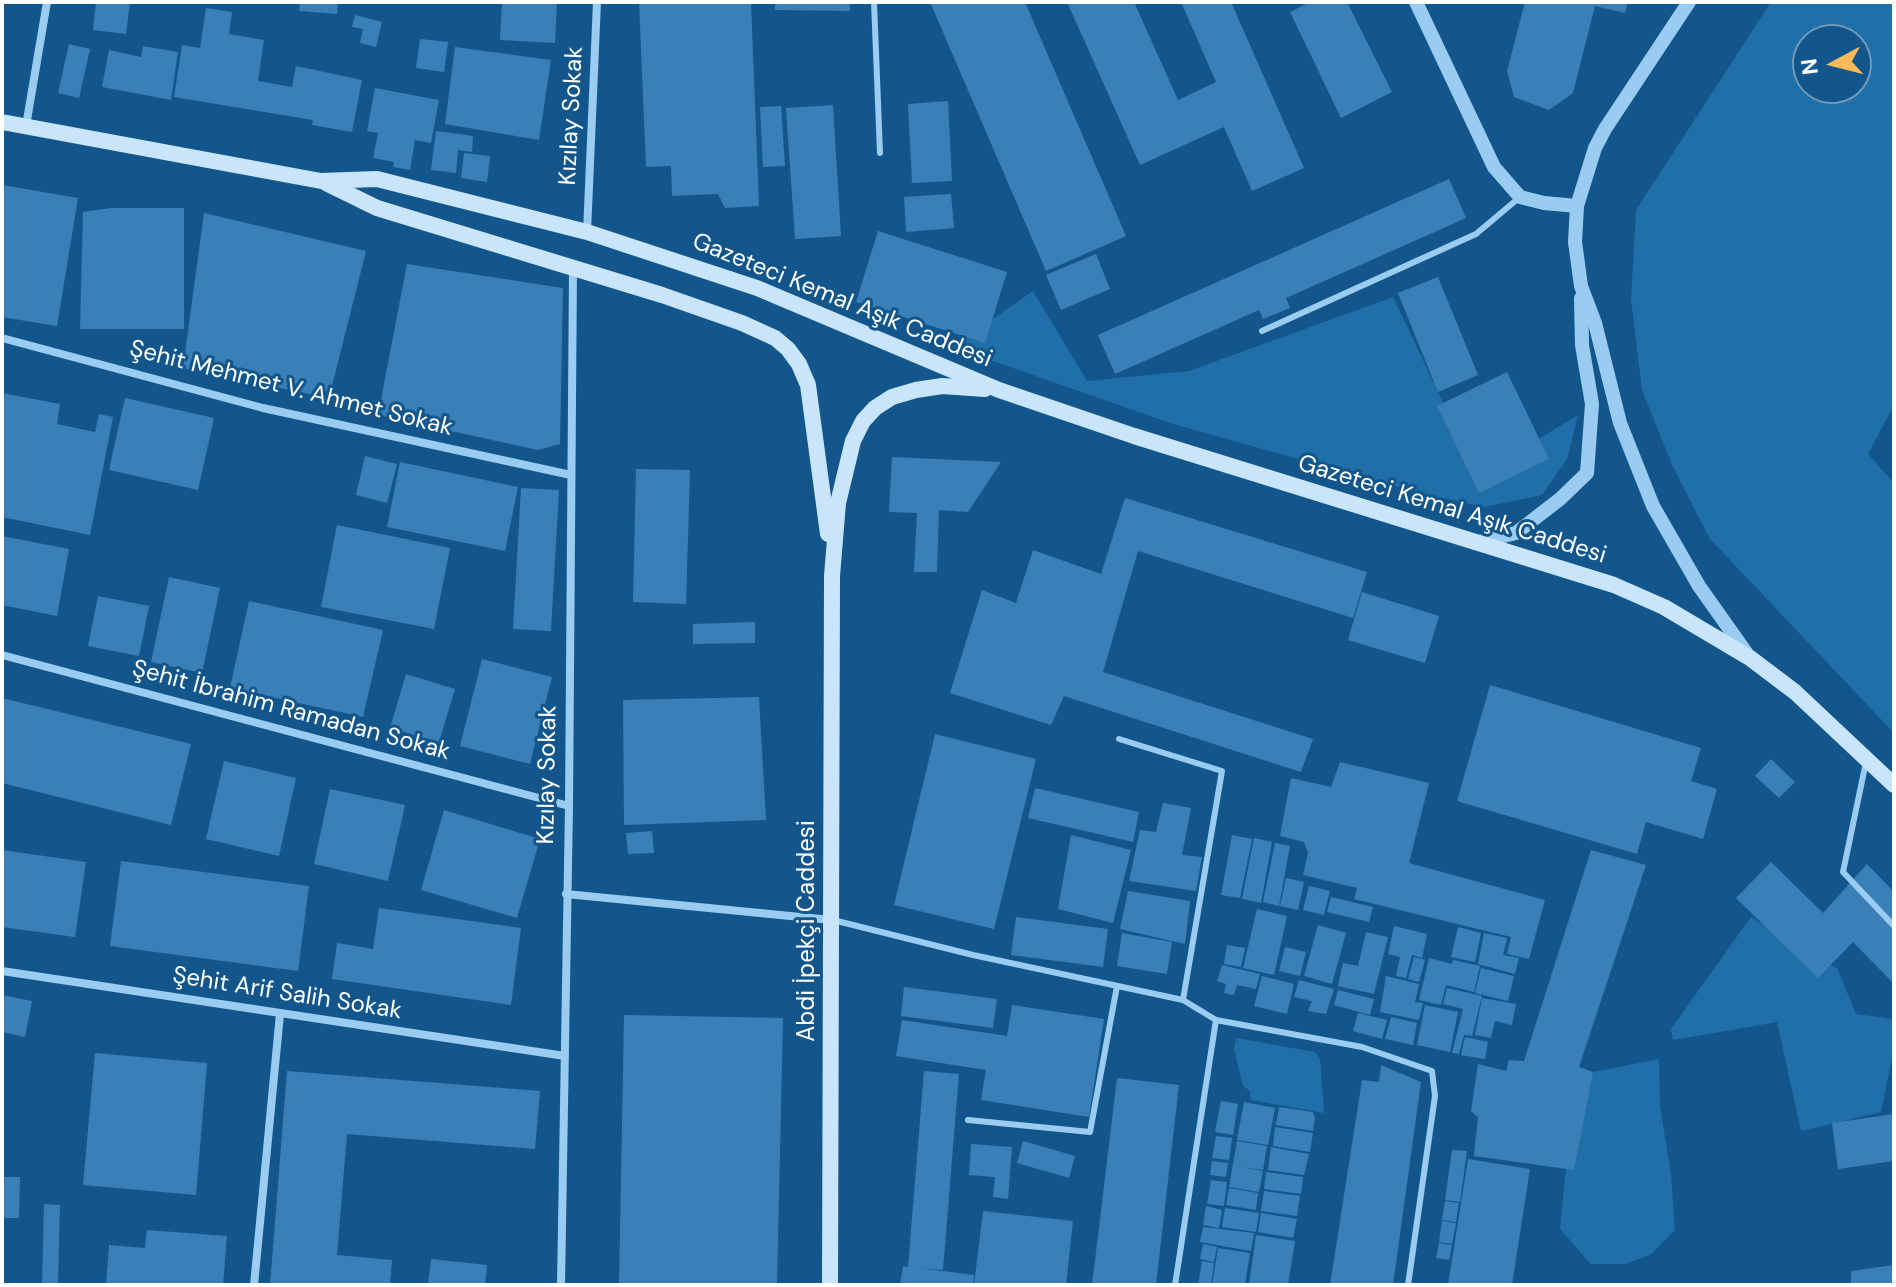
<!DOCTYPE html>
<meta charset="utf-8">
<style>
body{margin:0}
#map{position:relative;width:1896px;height:1287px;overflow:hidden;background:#12568c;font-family:"DM Sans",sans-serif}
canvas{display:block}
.frame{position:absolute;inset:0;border:4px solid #fff;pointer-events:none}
.north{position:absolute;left:1792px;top:24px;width:80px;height:80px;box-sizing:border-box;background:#12568c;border:2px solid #719aba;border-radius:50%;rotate:263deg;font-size:22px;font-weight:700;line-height:32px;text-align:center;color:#fff}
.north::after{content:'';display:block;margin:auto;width:28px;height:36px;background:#ffbb5a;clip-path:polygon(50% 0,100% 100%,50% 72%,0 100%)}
</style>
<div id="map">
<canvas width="1896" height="1287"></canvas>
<div class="frame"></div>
<div class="north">N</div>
</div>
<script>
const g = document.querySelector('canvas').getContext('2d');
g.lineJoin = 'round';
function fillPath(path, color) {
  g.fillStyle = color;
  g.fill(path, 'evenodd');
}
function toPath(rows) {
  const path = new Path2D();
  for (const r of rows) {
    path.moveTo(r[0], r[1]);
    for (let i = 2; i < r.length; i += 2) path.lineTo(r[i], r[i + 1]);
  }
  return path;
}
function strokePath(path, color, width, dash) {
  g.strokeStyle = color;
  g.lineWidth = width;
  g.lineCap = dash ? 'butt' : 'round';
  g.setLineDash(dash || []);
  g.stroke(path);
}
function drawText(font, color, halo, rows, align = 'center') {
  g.font = font + ' "DM Sans",sans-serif';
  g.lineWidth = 6;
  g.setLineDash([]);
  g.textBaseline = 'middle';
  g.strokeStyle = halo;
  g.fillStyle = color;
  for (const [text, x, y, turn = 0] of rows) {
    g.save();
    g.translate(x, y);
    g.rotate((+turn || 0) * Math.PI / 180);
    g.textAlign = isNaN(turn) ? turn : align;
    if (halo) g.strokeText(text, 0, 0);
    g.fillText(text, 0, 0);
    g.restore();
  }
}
fillPath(toPath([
 [1771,2,1894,2,1894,405,1868,454,1894,483,1894,733,1710,539,1673,467,1642,390,1631,299,1636,210],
 [1808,40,1856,40,1856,88,1808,88],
 [1033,291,1087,381,1189,371,1393,297,1478,476,1578,415,1567,459,1542,495,1484,507,1420,493,1173,424,953,347],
 [1751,917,1821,961,1837,968,1856,1014,1894,1019,1894,1049,1881,1112,1801,1131,1777,1022,1673,1040,1671,1029],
 [1236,1038,1315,1052,1320,1059,1324,1113,1251,1100,1250,1091,1243,1086,1234,1049],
 [1659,1059,1660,1106,1671,1174,1675,1230,1651,1254,1626,1264,1591,1264,1560,1229,1565,1176,1593,1072]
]), '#206fa9');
fillPath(toPath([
 [96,2,130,2,126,34,93,30],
 [300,2,338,2,337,14,299,11],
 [502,2,557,2,555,43,500,40],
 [639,2,751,2,759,206,725,208,718,194,672,196,671,166,646,167],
 [775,2,850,2,850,11,775,10],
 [930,2,1025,2,1126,236,1046,271],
 [1067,2,1134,2,1178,100,1216,82,1181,2,1231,2,1304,168,1252,191,1224,127,1140,165],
 [1310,2,1347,2,1392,92,1341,118,1290,12],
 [1525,2,1628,2,1625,13,1595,6,1573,93,1549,110,1514,97,1507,71],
 [206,8,232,12,229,34,264,40,258,81,292,87,296,66,362,80,352,132,312,125,313,120,174,97,182,45,200,48],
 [355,15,382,22,376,47,360,43,363,29,352,27],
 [420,39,448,42,444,72,416,68],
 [69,44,90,49,79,98,58,93],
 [143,46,178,52,171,100,102,87,109,50,141,57],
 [455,47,551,60,539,140,445,124],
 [375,88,439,100,431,143,415,140,410,170,393,167,394,162,373,158,378,133,367,131],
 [948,101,952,181,912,183,908,104],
 [833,105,841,236,795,239,786,108],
 [781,106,785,166,763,167,760,107],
 [436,131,473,136,472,152,458,150,456,173,431,170],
 [464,153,490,156,487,182,461,178],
 [1449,179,1466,218,1286,298,1290,308,1263,319,1259,310,1115,374,1098,335],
 [2,185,78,198,57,326,2,317],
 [951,194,954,228,906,232,904,197],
 [111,208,184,208,184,329,80,329,83,212],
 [204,213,366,251,329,398,183,368],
 [878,231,1007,272,985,343,856,302],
 [1096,254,1110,289,1061,310,1046,275],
 [407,264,563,288,560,444,538,450,378,415],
 [1438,277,1478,375,1438,392,1398,293],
 [1507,372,1549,459,1479,493,1437,406],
 [2,393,60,404,57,424,95,432,99,414,113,417,90,535,2,517],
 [125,398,214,418,198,490,109,470],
 [365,456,397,464,387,503,356,495],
 [892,457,1001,462,968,512,939,510,937,572,914,572,917,513,889,512],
 [400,462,518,487,505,551,387,527],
 [636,469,690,470,686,604,633,602],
 [521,488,559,490,551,631,513,629],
 [1125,498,1367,572,1353,618,1138,551,1103,672,1313,739,1301,772,1064,696,1051,725,950,693,982,590,1016,603,1033,550,1101,574],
 [337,525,450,548,434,629,321,607],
 [2,536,69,549,57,616,2,605],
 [169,577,220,588,202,673,151,662],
 [1362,592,1439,616,1425,663,1348,640],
 [98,596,149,606,139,656,88,646],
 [249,601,383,630,363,717,230,688],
 [755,622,755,643,693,644,693,624],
 [482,659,552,677,530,764,460,746],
 [406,674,455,689,439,742,390,728],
 [1490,685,1701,748,1691,781,1717,789,1703,839,1646,822,1637,854,1457,801],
 [759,697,766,820,624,825,623,700],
 [2,698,191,744,171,825,2,783],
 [935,734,1036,759,994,929,894,905],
 [1771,759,1795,782,1779,798,1755,776],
 [224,761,296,778,279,856,206,839],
 [1340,762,1429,783,1409,863,1545,900,1529,959,1507,954,1511,937,1354,899,1357,888,1303,875,1308,853,1304,842,1280,836,1291,778,1331,787],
 [1035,788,1139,812,1133,842,1028,818],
 [330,789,405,805,388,881,314,864],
 [1163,803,1191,808,1182,855,1202,857,1196,891,1129,881,1140,830,1156,832],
 [444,810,540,839,517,918,421,890],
 [652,831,654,853,628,854,626,833],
 [1071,835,1131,850,1113,923,1058,909],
 [1232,835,1252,839,1240,898,1221,895],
 [1254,838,1272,842,1261,903,1242,899],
 [1275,843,1290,846,1279,906,1263,902],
 [2,850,86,862,75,937,2,927],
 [1591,850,1646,865,1579,1067,1593,1072,1574,1170,1474,1156,1478,1117,1471,1111,1478,1064,1506,1071,1509,1060,1524,1061],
 [121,861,309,886,298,971,110,946],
 [1771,862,1823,913,1867,864,1894,892,1894,984,1853,942,1818,978,1736,898],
 [1286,878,1304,882,1298,910,1280,906],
 [1309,886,1330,891,1324,915,1303,910],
 [1128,891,1190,901,1185,944,1120,929],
 [1331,897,1373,907,1369,922,1327,912],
 [379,908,521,928,511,1005,332,979,337,943,373,949],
 [1257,909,1287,916,1274,975,1243,968],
 [1016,917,1108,929,1103,967,1011,955],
 [1318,925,1346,933,1332,984,1304,976],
 [1394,926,1427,934,1422,958,1412,955,1406,978,1396,976,1400,957,1388,954],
 [1458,927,1481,933,1475,962,1451,957],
 [1366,932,1388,937,1374,994,1338,986,1343,963,1358,966],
 [1122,933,1172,942,1167,974,1117,966],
 [1484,933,1507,938,1503,955,1519,958,1515,974,1478,964],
 [1227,945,1245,948,1241,967,1224,964],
 [1285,947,1306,952,1300,976,1279,971],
 [1414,957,1425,960,1419,982,1408,979],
 [1429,958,1452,964,1453,960,1480,966,1474,992,1446,985,1441,1005,1419,1000],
 [1222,965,1260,974,1256,989,1237,985,1234,995,1224,993,1226,984,1217,981],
 [1481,968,1514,976,1508,1001,1483,995,1483,992,1482,995,1475,993],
 [1262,976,1294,984,1287,1014,1254,1006],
 [1386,976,1419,984,1415,1002,1423,1003,1419,1020,1380,1012],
 [1299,980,1334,989,1326,1014,1308,1011,1312,1001,1294,997],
 [904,987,997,999,993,1028,901,1016],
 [1447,988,1482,996,1472,1036,1464,1035,1459,1054,1452,1053,1463,1009,1443,1004],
 [1338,990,1374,999,1370,1015,1334,1005],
 [2,995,32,1001,25,1037,2,1032],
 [1482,998,1516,1004,1512,1025,1495,1021,1491,1038,1475,1035],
 [1012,1005,1104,1019,1089,1117,981,1100,986,1070,896,1056,902,1020,1007,1036],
 [1425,1005,1458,1012,1450,1052,1417,1045],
 [1358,1013,1387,1020,1382,1039,1353,1031],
 [624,1015,783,1018,777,1285,619,1285],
 [1391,1017,1417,1023,1413,1045,1385,1039],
 [1465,1037,1488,1042,1485,1059,1461,1055],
 [95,1053,207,1063,196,1195,83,1185],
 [1381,1065,1421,1082,1393,1285,1330,1285,1362,1080,1379,1082],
 [287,1071,540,1091,535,1149,347,1134,337,1255,392,1260,390,1285,270,1285],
 [924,1071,959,1074,943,1270,919,1268,974,1275,973,1285,900,1285,903,1266,908,1267],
 [1117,1078,1179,1085,1156,1285,1092,1285],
 [1221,1101,1238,1104,1233,1135,1215,1132],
 [1244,1102,1275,1108,1268,1145,1237,1140],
 [1279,1107,1313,1112,1315,1118,1313,1131,1276,1125],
 [1894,1114,1894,1161,1838,1169,1832,1123],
 [1275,1127,1313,1133,1310,1152,1273,1146],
 [1216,1136,1232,1138,1229,1160,1212,1158],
 [1023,1141,1075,1156,1069,1178,1017,1163],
 [1237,1141,1267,1146,1263,1170,1241,1167,1263,1171,1259,1192,1229,1187],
 [971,1144,1012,1147,1008,1199,993,1197,995,1177,969,1175],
 [1271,1147,1309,1154,1304,1175,1268,1170],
 [1452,1150,1467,1151,1460,1202,1445,1200],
 [1468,1159,1530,1169,1512,1285,1448,1285],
 [1212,1161,1228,1163,1226,1177,1210,1175],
 [1266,1172,1303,1177,1301,1194,1264,1189],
 [2,1177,20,1177,19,1218,2,1218],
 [1211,1180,1227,1182,1224,1206,1207,1204],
 [1229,1188,1258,1193,1256,1210,1226,1205],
 [1264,1191,1300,1196,1297,1216,1261,1211],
 [1445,1201,1459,1203,1456,1222,1442,1220],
 [44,1204,60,1205,58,1285,42,1285],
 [1206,1206,1222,1210,1219,1228,1203,1225],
 [1225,1208,1259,1213,1256,1232,1222,1227],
 [983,1211,1073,1221,1066,1285,974,1285],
 [1261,1213,1297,1219,1293,1238,1258,1232],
 [1442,1221,1456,1223,1452,1244,1439,1242],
 [1203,1227,1254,1233,1251,1251,1200,1242],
 [147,1230,227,1236,223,1285,106,1285,109,1245,145,1248],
 [1256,1235,1295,1241,1288,1285,1249,1285],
 [1439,1243,1452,1245,1449,1260,1436,1258],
 [1203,1244,1217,1247,1214,1262,1200,1259],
 [1218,1248,1250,1253,1245,1285,1212,1285],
 [431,1259,487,1265,485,1285,428,1285],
 [1202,1261,1214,1263,1211,1285,1198,1285],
 [1894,1265,1894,1285,1851,1285,1851,1271]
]), '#3a80b6');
strokePath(toPath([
 [874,2,880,153],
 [1262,331,1476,234,1520,197],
 [1119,739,1222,771,1183,1000],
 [1866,762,1843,872,1894,926],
 [833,920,973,955,1183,1000,1216,1020,1362,1047,1432,1071,1435,1096,1408,1285],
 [968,1120,1090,1132,1117,986],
 [1175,1285,1216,1020]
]), '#9accf1', 6);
strokePath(toPath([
 [26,126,47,2],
 [587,232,597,2],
 [2,338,263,408,571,475],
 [2,655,569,806],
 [566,894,831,920],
 [2,971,565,1056],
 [254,1285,280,1014],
 [561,1285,569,806,573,267]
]), '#9accf1', 8);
strokePath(toPath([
 [1416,2,1494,167,1520,197,1544,203,1577,206],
 [1689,2,1605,129,1595,148,1577,206,1575,242,1581,286,1595,323,1620,423,1653,506,1699,586,1750,658],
 [1475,543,1516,533,1560,499,1587,473,1592,404,1582,345,1581,298]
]), '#9accf1', 14);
strokePath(toPath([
 [2,122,321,181,377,179,587,232,757,288,999,390,1134,436,1614,585,1664,607,1750,658,1795,692,1894,785],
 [326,183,377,208,662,295,742,323,775,338,788,349,799,364,808,385,828,534],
 [830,1285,832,576,838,503,853,441,863,421,875,408,892,397,916,390,942,386,985,389]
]), '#c8e5fc', 16);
drawText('24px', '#fff', '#12568c', [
 ["Kızılay Sokak",572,116,-87],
 ["Gazeteci Kemal Aşık Caddesi",842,301,22],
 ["Şehit Mehmet V. Ahmet Sokak",291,389,14],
 ["Gazeteci Kemal Aşık Caddesi",1452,510,17],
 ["Şehit İbrahim Ramadan Sokak",291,711,15],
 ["Kızılay Sokak",548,775,-89],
 ["Abdi İpekçi Caddesi",808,931,-90],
 ["Şehit Arif Salih Sokak",287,994,9]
]);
</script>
